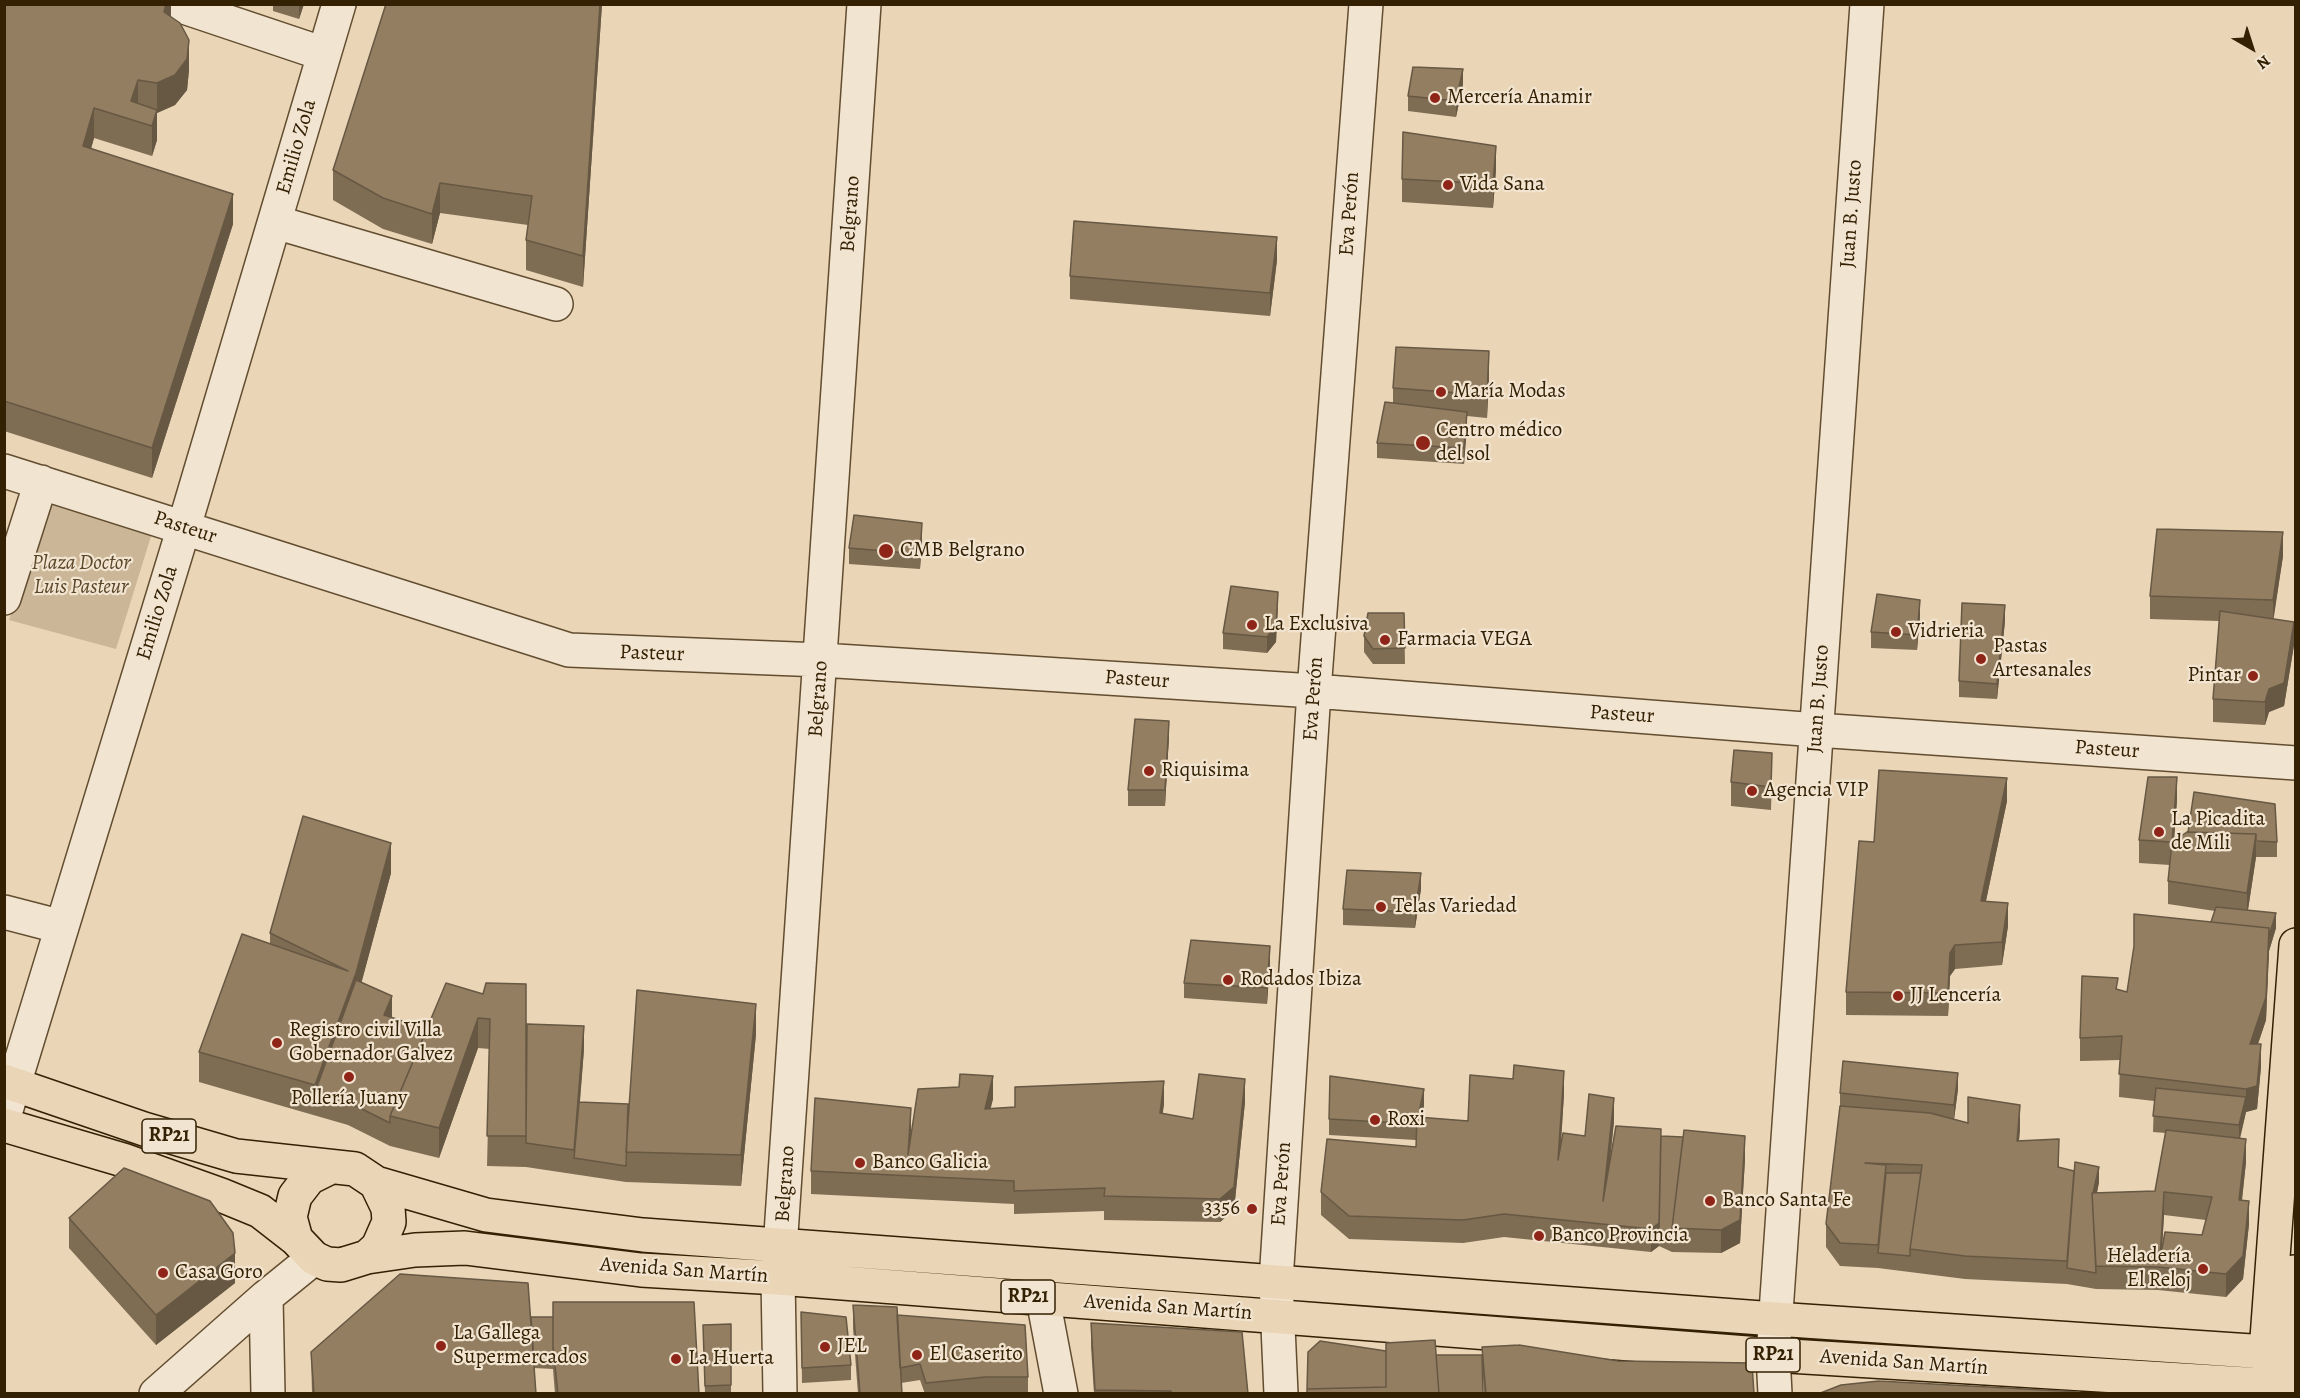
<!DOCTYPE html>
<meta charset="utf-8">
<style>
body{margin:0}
#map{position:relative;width:2300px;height:1398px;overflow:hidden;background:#ead5b7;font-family:Alegreya,serif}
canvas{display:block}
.frame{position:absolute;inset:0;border:6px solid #342003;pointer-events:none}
.north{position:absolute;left:2222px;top:18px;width:60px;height:60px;-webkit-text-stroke:4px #f1e4d0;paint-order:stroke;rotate:141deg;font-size:16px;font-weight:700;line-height:24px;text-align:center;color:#342003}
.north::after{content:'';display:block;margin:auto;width:21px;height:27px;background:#342003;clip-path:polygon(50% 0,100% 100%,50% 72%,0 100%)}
</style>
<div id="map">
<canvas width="2300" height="1398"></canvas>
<div class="frame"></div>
<div class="north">N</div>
</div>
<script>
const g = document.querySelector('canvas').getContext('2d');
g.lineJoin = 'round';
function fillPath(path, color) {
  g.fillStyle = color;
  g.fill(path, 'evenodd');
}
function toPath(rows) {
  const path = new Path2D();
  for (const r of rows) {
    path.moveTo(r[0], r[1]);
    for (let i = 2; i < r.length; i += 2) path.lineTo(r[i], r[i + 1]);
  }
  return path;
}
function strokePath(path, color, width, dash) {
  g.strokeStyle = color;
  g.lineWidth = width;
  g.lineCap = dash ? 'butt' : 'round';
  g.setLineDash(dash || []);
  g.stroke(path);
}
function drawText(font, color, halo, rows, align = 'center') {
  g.font = font + ' Alegreya,serif';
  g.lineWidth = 4.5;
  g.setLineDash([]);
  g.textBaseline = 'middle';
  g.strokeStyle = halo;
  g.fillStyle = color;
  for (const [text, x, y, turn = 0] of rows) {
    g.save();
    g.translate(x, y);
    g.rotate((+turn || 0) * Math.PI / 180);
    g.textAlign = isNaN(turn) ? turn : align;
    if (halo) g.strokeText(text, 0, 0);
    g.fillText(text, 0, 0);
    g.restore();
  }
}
fillPath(toPath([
 [48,499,152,533,116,649,9,620]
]), '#cbb698');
const minor = toPath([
 [175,4,324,54],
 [275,222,556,304],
 [4,471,569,650,821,660,1314,691,1817,730,2296,763],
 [4,598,41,482],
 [4,912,62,927],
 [4,1117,184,527,339,4],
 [1043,1299,1061,1394],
 [156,1394,266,1297],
 [268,1394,266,1297,314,1258],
 [780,1394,778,1278,864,4],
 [1281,1394,1276,1281,1314,691,1366,4],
 [1775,1394,1773,1355,1867,4]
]);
const major = toPath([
 [4,1081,144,1129,236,1156,355,1169,376,1183,486,1215,643,1235,1775,1319,2296,1354],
 [4,1125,123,1160,221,1195,260,1211,296,1239,314,1258,327,1264,341,1265,367,1257,415,1250,465,1248,641,1270,778,1278,1773,1355,2296,1387],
 [296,1239,290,1217,295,1196,309,1178,329,1168],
 [367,1257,378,1247,389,1222,388,1208,376,1183],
 [2294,1272,2291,1311,2296,1338],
 [2268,1374,2266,1352,2296,945]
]);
strokePath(minor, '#624d30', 36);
strokePath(major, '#342003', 36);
strokePath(minor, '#f1e4d0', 33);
strokePath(major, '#ead5b7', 33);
fillPath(toPath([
 [4,4,171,4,171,17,189,70,187,90,175,105,157,113,157,140,152,156,94,138,91,149,233,224,152,478,4,431],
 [273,4,304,4,299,19,273,11],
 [386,4,602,4,583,287,526,270,526,240,528,225,440,213,432,244,383,229,333,200,333,170],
 [1463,84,1456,117,1408,111,1408,96],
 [1496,169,1493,208,1402,202,1402,179],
 [1277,260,1270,316,1070,299,1070,276],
 [1489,374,1487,418,1467,416,1464,464,1377,458,1377,443,1393,403,1393,388],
 [922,538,920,569,849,564,849,548],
 [2283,556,2273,619,2294,645,2284,706,2269,712,2265,725,2213,722,2213,699,2219,621,2150,619,2150,596],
 [1278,608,1276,642,1267,653,1223,649,1223,633],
 [1404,613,1405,664,1373,664,1364,652,1364,636],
 [1920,616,1917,650,1871,648,1871,632],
 [2005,621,1997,699,1959,697,1959,681],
 [1169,736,1165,806,1128,806,1128,790],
 [1772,776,1771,810,1731,806,1731,782],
 [2177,800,2174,841,2277,842,2277,857,2256,857,2248,910,2276,928,2269,951,2266,1020,2258,1044,2261,1067,2257,1109,2246,1112,2240,1139,2246,1162,2242,1201,2249,1224,2243,1279,2226,1297,2158,1290,2096,1289,2067,1284,1965,1279,1878,1268,1840,1266,1826,1247,1826,1224,1840,1109,1840,1093,1958,1089,1954,1119,1968,1123,2020,1128,2019,1141,2059,1167,2099,1182,2097,1193,2155,1191,2166,1133,2153,1132,2154,1101,2119,1097,2120,1060,2080,1061,2080,1038,2118,990,2127,992,2211,922,2215,911,2168,904,2168,881,2170,865,2139,863,2139,840],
 [2164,1215,2206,1220,2202,1235,2162,1247],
 [2007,801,1986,901,2008,926,2002,965,1955,969,1950,976,1948,1016,1846,1015,1846,992,1874,842],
 [391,873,361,983,392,1017,427,1029,483,994,526,1136,584,1049,580,1102,628,1129,756,1034,741,1186,626,1182,526,1167,487,1166,490,1049,478,1048,439,1158,390,1146,348,1125,199,1082,199,1052,270,944,270,933],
 [1421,889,1415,928,1343,925,1343,909],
 [1270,962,1267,1004,1184,998,1184,983],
 [1564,1094,1561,1144,1585,1136,1614,1121,1610,1162,1661,1136,1745,1159,1740,1243,1721,1253,1672,1252,1659,1246,1651,1252,1504,1237,1463,1243,1349,1239,1321,1215,1321,1192,1416,1147,1416,1140,1329,1135,1329,1119,1424,1105,1421,1117,1468,1121],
 [993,1099,990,1108,1164,1104,1162,1113,1193,1119,1245,1102,1234,1210,1220,1222,1104,1220,1104,1211,1014,1214,1014,1204,811,1194,811,1171],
 [69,1218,235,1283,156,1345,69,1248],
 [853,1305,897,1315,1028,1377,1028,1393,985,1392,973,1394,925,1394,920,1380,901,1383,902,1394,858,1394,853,1328],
 [801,1312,851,1365,851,1380,802,1383],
 [531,1317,699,1394,555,1394,553,1369,534,1368,536,1394,312,1394,311,1352],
 [1091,1323,1248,1394,1094,1394,1091,1347],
 [731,1324,731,1394,705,1394,703,1325],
 [1482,1347,1754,1394,1484,1394,1483,1379,1386,1351,1436,1355,1482,1355]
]), '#7e6c53');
fillPath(toPath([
 [166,4,171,4,171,17,164,12],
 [299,4,304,4,299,19],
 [600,4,602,4,583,287,583,256],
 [189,40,189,70,187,90,175,105,157,113,157,140,152,156,152,126,157,110,157,83],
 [1463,69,1463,84,1456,117,1456,101],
 [138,80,138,110,131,101],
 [94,108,94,138,83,176,83,146],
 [1496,146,1496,169,1493,208,1493,184],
 [440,183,440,213,432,244,432,214],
 [233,194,233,224,152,478,152,448],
 [1277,237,1277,260,1270,316,1270,293],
 [1489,351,1489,374,1487,418,1487,395],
 [1467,412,1467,428,1464,464,1464,448],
 [922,523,922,538,920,569,920,554],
 [2283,532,2283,556,2273,623,2273,600],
 [1278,592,1276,642,1267,653,1267,637],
 [1920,600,1920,616,1917,650,1917,635],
 [2005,605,2005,621,1997,699,1997,684],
 [2294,622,2294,645,2284,706,2269,712,2265,725,2265,702],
 [1169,721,1169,736,1165,806,1165,790],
 [2177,777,2177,800,2172,865,2172,842],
 [2007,778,2007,801,1981,924,1981,901],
 [2256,834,2256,857,2247,916,2247,893],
 [391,843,391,873,356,1003,315,1092,315,1085],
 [1421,873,1421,889,1415,928,1415,912],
 [2008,903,2008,926,2002,965,2002,942],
 [2276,913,2276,928,2269,951,2266,1020,2250,1067,2250,1044,2269,928],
 [1955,945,1955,969,1950,976,1948,1016,1948,993,1950,953],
 [1270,946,1270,962,1267,1004,1267,988],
 [392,996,392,1019,384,1015],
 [756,1004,756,1034,741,1186,741,1155],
 [478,1018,478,1048,439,1158,439,1128],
 [584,1026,584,1049,575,1158,574,1158,574,1150],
 [2261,1044,2261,1067,2257,1109,2246,1112,2239,1141,2239,1125,2246,1097,2246,1089],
 [1564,1071,1564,1094,1558,1183,1558,1160],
 [1958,1073,1958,1089,1954,1120,1954,1105],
 [993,1076,993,1099,985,1132,985,1109],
 [1245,1079,1245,1102,1234,1210,1220,1222,1220,1199],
 [1164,1081,1164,1104,1160,1136,1160,1113],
 [1424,1089,1424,1105,1417,1140,1417,1124],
 [1614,1098,1614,1121,1603,1224,1603,1201],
 [2020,1105,2020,1128,2017,1164,2017,1141],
 [911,1108,911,1131,908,1178,908,1155],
 [1661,1129,1659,1246,1651,1252,1651,1229],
 [1745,1136,1745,1159,1740,1243,1721,1253,1721,1230],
 [2059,1139,2059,1162,2058,1190,2058,1167],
 [2246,1139,2246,1162,2239,1224,2239,1200],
 [2099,1167,2099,1182,2093,1211,2092,1199],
 [2164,1192,2164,1215,2161,1267,2160,1259],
 [2249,1201,2249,1224,2243,1279,2226,1297,2226,1274],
 [235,1253,235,1283,156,1345,156,1315]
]), '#675844');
const building = toPath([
 [4,4,166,4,164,12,180,23,189,40,187,59,175,75,157,83,138,80,131,101,157,110,152,126,94,108,83,146,233,194,152,448,4,401,4,4],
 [386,4,600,4,583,256,526,240,532,196,440,183,432,214,383,198,333,170,386,4],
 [1413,67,1463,69,1456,101,1408,96,1413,67],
 [1403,132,1496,146,1493,184,1402,179,1403,132],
 [1074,221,1277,237,1270,293,1070,276,1074,221],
 [1396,347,1489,351,1487,395,1393,388,1396,347],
 [1385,402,1467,412,1464,448,1377,443,1385,402],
 [854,515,922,523,920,554,849,548,854,515],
 [2157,529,2283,532,2273,600,2150,596,2157,529],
 [1231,586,1278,592,1276,626,1267,637,1223,633,1231,586],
 [1877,594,1920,600,1917,635,1871,632,1877,594],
 [1962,603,2005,605,1997,684,1959,681,1962,603],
 [2220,611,2294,622,2284,683,2269,689,2265,702,2213,699,2220,611],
 [1368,613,1404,613,1405,648,1373,649,1364,636,1368,613],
 [1135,719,1169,721,1165,790,1128,790,1135,719],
 [1734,750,1772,753,1771,787,1731,782,1734,750],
 [1879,770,2007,778,1981,901,2008,903,2002,942,1955,945,1950,953,1948,993,1846,992,1859,841,1874,842,1879,770],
 [2148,777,2177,777,2172,842,2139,840,2148,777],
 [2194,792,2275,804,2277,842,2256,841,2256,834,2188,832,2194,792],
 [303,816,391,843,356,973,315,1085,199,1052,242,934,348,971,270,933,303,816],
 [2187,832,2256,834,2247,893,2168,881,2172,842,2187,832],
 [1347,870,1421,873,1415,912,1343,909,1347,870],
 [2216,907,2276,913,2269,936,2269,928,2211,922,2216,907],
 [2134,914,2269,928,2266,997,2250,1044,2261,1044,2257,1086,2246,1089,2119,1074,2122,1036,2080,1038,2082,976,2118,978,2116,989,2127,992,2134,946,2134,914],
 [1191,940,1270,946,1267,988,1184,983,1191,940],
 [356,980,392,996,384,1015,427,1029,390,1116,390,1123,348,1102,315,1092,356,980],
 [446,983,483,994,486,983,526,984,526,1136,487,1136,490,1019,478,1018,439,1128,390,1116,446,983],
 [637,990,756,1004,741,1155,626,1152,637,990],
 [527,1024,584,1026,574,1150,526,1143,527,1024],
 [1843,1061,1958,1073,1954,1105,1840,1093,1843,1061],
 [1514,1065,1564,1071,1558,1160,1563,1133,1585,1136,1589,1094,1614,1098,1603,1201,1616,1126,1661,1129,1659,1223,1651,1229,1504,1214,1463,1220,1349,1216,1321,1192,1327,1139,1416,1147,1417,1117,1468,1121,1470,1075,1513,1079,1514,1065],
 [960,1074,993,1076,985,1109,1015,1107,1015,1087,1164,1081,1160,1113,1193,1119,1199,1074,1245,1079,1234,1187,1220,1199,1104,1196,1105,1188,1014,1191,1014,1181,811,1171,815,1098,911,1108,908,1155,918,1089,959,1087,960,1074],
 [1330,1076,1424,1089,1418,1117,1417,1117,1417,1124,1329,1119,1330,1076],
 [2156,1088,2246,1097,2239,1125,2153,1116,2156,1088],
 [1968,1097,2020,1105,2017,1141,2059,1139,2058,1167,2074,1171,2067,1261,1965,1256,1910,1249,1922,1165,1865,1163,1886,1165,1878,1245,1840,1243,1826,1224,1840,1106,1930,1113,1968,1123,1968,1097],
 [579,1102,628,1104,626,1166,574,1158,579,1102],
 [1684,1130,1745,1136,1740,1220,1721,1230,1672,1228,1684,1130],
 [2166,1130,2246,1139,2239,1200,2249,1201,2243,1256,2226,1274,2158,1267,2096,1266,2092,1193,2155,1191,2166,1130],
 [2164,1192,2212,1197,2202,1235,2165,1232,2160,1259,2164,1192],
 [1661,1136,1683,1137,1672,1228,1672,1236,1659,1231,1661,1136],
 [2075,1162,2099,1167,2093,1193,2092,1193,2096,1273,2067,1268,2075,1162],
 [124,1168,210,1201,233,1233,235,1253,156,1315,69,1218,124,1168],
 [1886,1173,1921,1173,1910,1249,1910,1256,1878,1253,1886,1173],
 [400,1274,528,1283,536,1394,314,1394,311,1352,400,1274],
 [553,1302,694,1302,699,1394,558,1394,553,1346,553,1302],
 [853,1305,897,1307,902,1394,860,1394,853,1305],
 [801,1312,846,1317,851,1365,802,1368,801,1312],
 [897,1315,1025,1325,1028,1377,985,1377,926,1383,920,1364,900,1368,897,1315],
 [531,1317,553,1317,553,1361,534,1360,531,1317],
 [1091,1323,1242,1332,1248,1394,1171,1394,1171,1391,1095,1390,1091,1323],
 [731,1324,731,1385,705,1386,703,1325,731,1324],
 [1435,1340,1439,1394,1307,1394,1307,1389,1386,1387,1386,1343,1435,1340],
 [1320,1341,1386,1351,1386,1387,1307,1389,1308,1352,1320,1341],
 [1519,1345,1618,1361,1752,1363,1754,1394,1486,1394,1482,1347,1519,1345],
 [1436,1355,1482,1355,1483,1394,1439,1394,1436,1355],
 [1879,1381,2079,1392,2079,1394,1818,1394,1841,1385,1879,1381]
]);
fillPath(building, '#937e61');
strokePath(building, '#675844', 1.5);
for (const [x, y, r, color] of [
 [1435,98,6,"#8f2418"],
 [1448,185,6,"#8f2418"],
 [1441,392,6,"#8f2418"],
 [1423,443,8,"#8f2418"],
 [886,551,8,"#8f2418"],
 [1252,625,6,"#8f2418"],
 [1896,632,6,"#8f2418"],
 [1385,640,6,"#8f2418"],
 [1981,659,6,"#8f2418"],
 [2253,676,6,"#8f2418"],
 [1149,771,6,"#8f2418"],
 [1752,791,6,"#8f2418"],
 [2159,832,6,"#8f2418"],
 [1381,907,6,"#8f2418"],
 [1228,980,6,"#8f2418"],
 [1898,996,6,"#8f2418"],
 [277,1043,6,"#8f2418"],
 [349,1077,6,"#8f2418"],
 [1375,1120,6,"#8f2418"],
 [860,1163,6,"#8f2418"],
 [1710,1201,6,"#8f2418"],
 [1252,1209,6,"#8f2418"],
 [1539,1236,6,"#8f2418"],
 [2203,1269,6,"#8f2418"],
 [163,1273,6,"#8f2418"],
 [441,1346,6,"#8f2418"],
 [825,1347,6,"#8f2418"],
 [917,1355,6,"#8f2418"],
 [676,1359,6,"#8f2418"]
]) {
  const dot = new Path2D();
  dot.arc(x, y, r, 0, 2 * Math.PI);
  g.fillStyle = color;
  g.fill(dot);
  strokePath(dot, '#f1e4d0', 2);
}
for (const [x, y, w] of [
 [169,1136,54],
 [1028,1297,54],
 [1773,1355,54]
]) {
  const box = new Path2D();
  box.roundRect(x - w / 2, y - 17, w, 34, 4.5);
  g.fillStyle = '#f1e4d0';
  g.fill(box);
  strokePath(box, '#342003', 1.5);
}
drawText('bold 20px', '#342003', null, [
 ["RP21",169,1136],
 ["RP21",1028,1297],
 ["RP21",1773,1355]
]);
drawText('21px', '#342003', '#f1e4d0', [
 ["Mercería Anamir",1447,98],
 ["Vida Sana",1460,185],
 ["María Modas",1453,392],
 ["Centro médico",1436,431],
 ["del sol",1436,455],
 ["CMB Belgrano",900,551],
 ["La Exclusiva",1264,625],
 ["Vidrieria",1908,632],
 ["Farmacia VEGA",1397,640],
 ["Pastas",1993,647],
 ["Artesanales",1993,671],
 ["Pintar",2241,676,"right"],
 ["Riquisima",1161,771],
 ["Agencia VIP",1764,791],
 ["La Picadita",2171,820],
 ["de Mili",2171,844],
 ["Telas Variedad",1393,907],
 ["Rodados Ibiza",1240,980],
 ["JJ Lencería",1910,996],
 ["Registro civil Villa",289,1031],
 ["Gobernador Galvez",289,1055],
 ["Pollería Juany",349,1099,"center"],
 ["Roxi",1387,1120],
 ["Banco Galicia",872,1163],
 ["Banco Santa Fe",1722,1201],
 ["3356",1240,1209,"right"],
 ["Banco Provincia",1551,1236],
 ["Heladería",2191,1257,"right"],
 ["El Reloj",2191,1281,"right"],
 ["Casa Goro",175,1273],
 ["La Gallega",453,1334],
 ["Supermercados",453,1358],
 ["JEL",837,1347],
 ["El Caserito",929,1355],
 ["La Huerta",688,1359]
], 'left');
drawText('21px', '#342003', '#f1e4d0', [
 ["Emilio Zola",297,147,-74],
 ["Belgrano",851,214,-86],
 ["Eva Perón",1350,214,-86],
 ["Juan B. Justo",1852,214,-86],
 ["Pasteur",185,528,18],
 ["Emilio Zola",158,613,-73],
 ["Pasteur",652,654,2],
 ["Pasteur",1137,680,4],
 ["Belgrano",819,699,-86],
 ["Eva Perón",1314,699,-86],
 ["Juan B. Justo",1819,699,-86],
 ["Pasteur",1622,715,4],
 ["Pasteur",2107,750,4],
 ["Belgrano",786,1184,-86],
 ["Eva Perón",1282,1184,-86],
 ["Avenida San Martín",684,1271,4],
 ["Avenida San Martín",1168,1308,4],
 ["Avenida San Martín",1904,1363,4]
]);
drawText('italic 21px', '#5a4628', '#f1e4d0', [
 ["Plaza Doctor",81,564],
 ["Luis Pasteur",81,588]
]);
</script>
